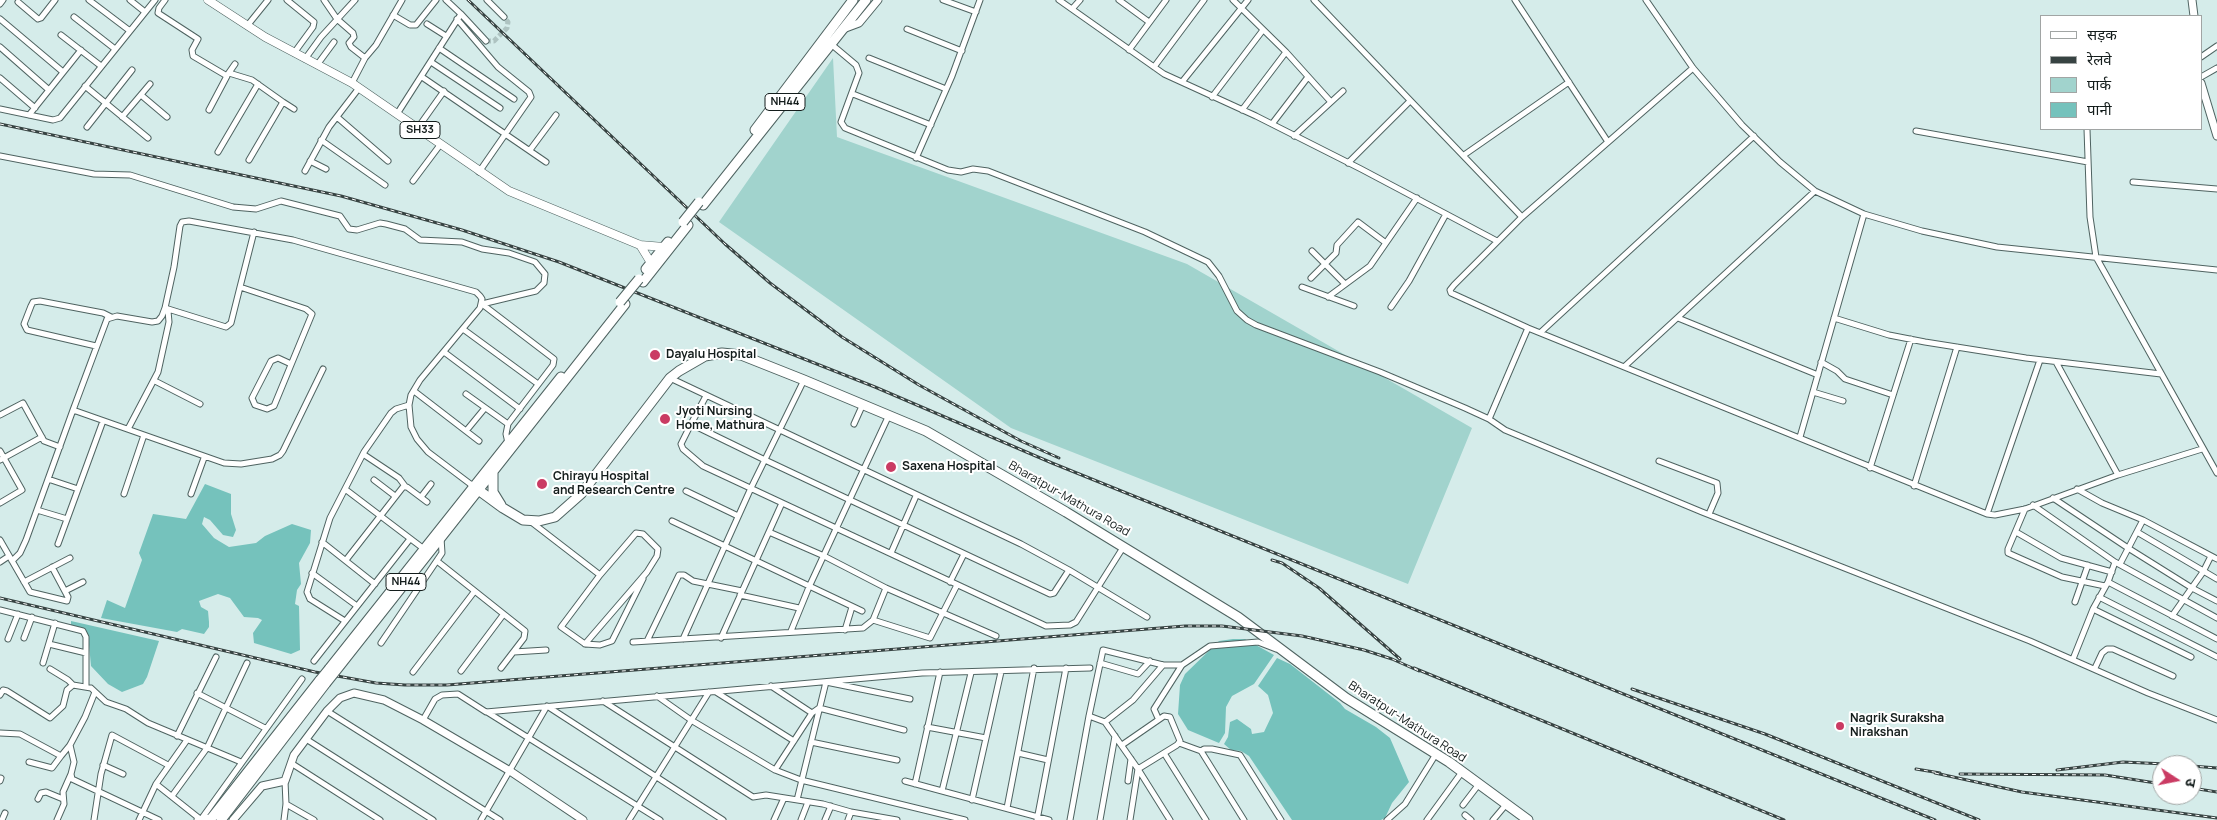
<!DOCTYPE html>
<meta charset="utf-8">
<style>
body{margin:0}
#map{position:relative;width:2217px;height:820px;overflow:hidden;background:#d5ecea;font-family:Manrope,"Noto Sans Devanagari",sans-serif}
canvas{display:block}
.legend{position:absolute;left:2040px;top:15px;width:162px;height:115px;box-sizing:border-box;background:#fff;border:1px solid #a1a5a4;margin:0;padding:6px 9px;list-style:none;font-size:15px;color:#141d1c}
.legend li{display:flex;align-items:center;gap:10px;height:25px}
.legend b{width:25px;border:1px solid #a1a5a4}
.north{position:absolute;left:2152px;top:755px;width:50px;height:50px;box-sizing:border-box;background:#fff;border:1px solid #a1a5a4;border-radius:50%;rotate:101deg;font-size:14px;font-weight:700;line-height:20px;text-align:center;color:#141d1c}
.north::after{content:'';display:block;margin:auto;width:18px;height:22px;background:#ca3b63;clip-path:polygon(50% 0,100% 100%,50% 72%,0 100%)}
</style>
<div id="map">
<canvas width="2217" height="820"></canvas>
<ul class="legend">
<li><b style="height:6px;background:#fff"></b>सड़क</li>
<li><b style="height:6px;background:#374342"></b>रेलवे</li>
<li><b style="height:14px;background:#a1d3cd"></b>पार्क</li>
<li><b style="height:14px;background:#75c2bc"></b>पानी</li>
</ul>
<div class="north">उ</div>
</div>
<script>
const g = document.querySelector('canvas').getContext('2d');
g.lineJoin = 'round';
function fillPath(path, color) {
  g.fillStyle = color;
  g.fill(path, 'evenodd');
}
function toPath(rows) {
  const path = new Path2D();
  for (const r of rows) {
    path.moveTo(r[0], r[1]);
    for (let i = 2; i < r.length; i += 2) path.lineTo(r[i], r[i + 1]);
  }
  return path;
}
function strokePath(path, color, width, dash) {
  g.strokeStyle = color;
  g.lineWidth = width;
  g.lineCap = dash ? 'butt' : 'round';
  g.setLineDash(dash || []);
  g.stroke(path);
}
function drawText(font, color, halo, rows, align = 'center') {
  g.font = font + ' Manrope,sans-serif';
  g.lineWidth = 4;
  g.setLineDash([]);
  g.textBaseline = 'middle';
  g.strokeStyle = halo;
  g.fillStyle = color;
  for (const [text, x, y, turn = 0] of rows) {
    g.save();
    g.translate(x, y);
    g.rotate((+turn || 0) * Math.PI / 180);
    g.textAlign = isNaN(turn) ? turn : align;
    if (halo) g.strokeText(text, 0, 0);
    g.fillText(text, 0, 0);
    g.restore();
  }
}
fillPath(toPath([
 [833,58,837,137,1187,264,1472,428,1408,584,1011,428,719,222]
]), '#a1d3cd');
fillPath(toPath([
 [205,484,231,494,231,514,236,530,233,537,223,535,210,520,204,517,202,524,214,538,229,547,256,543,265,536,292,524,311,530,310,543,299,563,301,584,297,590,295,604,299,606,300,650,291,654,254,643,253,633,262,620,258,618,244,617,230,598,218,594,199,601,201,607,208,611,209,622,209,627,204,634,182,629,177,632,101,618,107,600,125,608,142,560,139,553,153,514,186,519],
 [71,621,159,641,147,677,143,684,122,692,108,684,91,666,88,634,71,629],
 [1233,639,1245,639,1274,655,1254,684,1232,696,1226,707,1225,733,1219,743,1188,730,1178,714,1180,685,1185,674,1219,641],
 [1277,658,1290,664,1340,703,1345,709,1376,727,1390,738,1409,782,1392,803,1385,818,1381,820,1292,820,1249,756,1241,751,1231,750,1224,744,1228,737,1230,722,1237,719,1251,729,1252,734,1264,732,1273,713,1268,695,1258,686]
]), '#75c2bc');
strokePath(toPath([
 [486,41,494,41,507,28,508,22,504,17]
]), '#aec3c1', 5, [5, 2.5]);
const street = toPath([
 [89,0,130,31],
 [130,0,145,12],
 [165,0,159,8,158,13,198,39,192,50,193,56,227,76,209,110],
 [287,0,314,22,313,27,294,53],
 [324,0,337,19,353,33,354,37,349,43,351,47,365,58],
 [487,0,504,17],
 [943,0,976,12],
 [1059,0,1164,74,1256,116,1361,169,1497,241],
 [1119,0,1149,22],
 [1233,0,1286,52,1331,102],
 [1314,0,1522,217],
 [1515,0,1608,142],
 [1646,0,1693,68,1742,125,1780,162,1815,191,1864,214,1922,231,1997,247,2217,270],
 [18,2,38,19,41,18,55,0],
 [0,4,3,0],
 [1072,9,1080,0],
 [461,14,486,41],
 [393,15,410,25,416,25,436,0],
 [74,17,115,49],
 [0,19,63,72],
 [457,19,498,67,529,92,531,97,479,172],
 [427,24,446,36],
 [247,26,268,0],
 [907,29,962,51],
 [61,35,101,66],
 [831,44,856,65,859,73,841,122,845,128,948,170,961,172,973,169,988,171,1145,232,1208,262,1219,276,1237,311,1247,320,1256,325,1380,372,1465,408,1489,419,1505,430,1702,512,2030,641,2148,693,2217,720],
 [0,47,49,90],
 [439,48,514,99],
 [1129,50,1166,0],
 [2201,57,2217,46],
 [869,58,946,89],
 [305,59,321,37,355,0],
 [431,62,500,108],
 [317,65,334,42],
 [1154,67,1204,0],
 [1693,68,1522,217,1454,285,1450,290,1451,293,1528,328,1987,514,1995,515,2025,509,2118,475,2202,449],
 [229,73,252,80,283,102,249,160],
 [228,74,235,64],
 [422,77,546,162],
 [2201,77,2217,68],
 [0,78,35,108],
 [1182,82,1248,0],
 [352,83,365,58,376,45,402,0],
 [85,86,148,138],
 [853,94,931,125],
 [141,95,167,117],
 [1212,97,1263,30],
 [283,102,294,109],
 [0,109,53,120,60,118,155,0],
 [1242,110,1286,52],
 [397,114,461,14,446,0],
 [29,115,81,50],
 [122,117,150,84],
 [337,117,388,161],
 [1272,124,1308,77],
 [87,127,132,70],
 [417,129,444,91],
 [2087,129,2090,217,2096,257,2217,473],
 [1916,131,2088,162],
 [1294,136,1343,91],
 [321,140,385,185],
 [530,150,556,115],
 [218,152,258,84],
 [1464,155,1569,82],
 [0,156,94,174,130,175,233,207,256,209,281,201,340,216,349,229,357,230,380,223,386,224,405,229,420,240,462,242,482,249,509,253,535,262,545,274,544,283,536,291,482,304],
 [916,158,952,76,980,0],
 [310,161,326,169],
 [1348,163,1410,101],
 [305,171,329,127,359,88],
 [413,181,440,145],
 [2133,182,2217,189],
 [254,232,240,287,306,309,312,314,274,406,267,409,255,405,252,398,271,361,278,358,291,364],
 [1312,251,1345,284],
 [1311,278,1336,253,1337,245,1358,222,1386,243],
 [1302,287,1354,306],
 [1328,297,1370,266,1417,198],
 [482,304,554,359,553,365,508,424,506,434,508,443],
 [1391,307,1409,281,1446,214],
 [1678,318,1818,375],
 [1834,318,1889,335,1925,342,2026,358,2161,374],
 [463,329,538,384],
 [1541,332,1754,136],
 [96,346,27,330,24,324,31,306,33,302,40,301,103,313,111,317],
 [444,352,520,409],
 [1821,362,1837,371,1845,379,1893,395],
 [2056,362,2118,475],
 [1625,366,1815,191],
 [670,378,1021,544,1069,570,1147,617],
 [155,381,200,404],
 [414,391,479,441],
 [1813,392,1843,401],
 [466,394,508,424],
 [706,396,691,424,765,460,1050,594,1054,593,1069,570],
 [73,410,107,319,117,316,152,322,158,321,162,316,165,308,226,327,231,323,240,287],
 [0,415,23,403,44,441,60,447],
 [1489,419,1528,328],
 [691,424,681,444,683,449,703,466,1046,626,1070,625,1076,622,1124,546],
 [854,424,863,404],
 [128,429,158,372,169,322,168,311,165,308,174,267,180,226,182,222,189,221,293,240,476,292,480,296,482,299,480,308,420,380,411,395,409,405,411,427,417,439,428,452,473,486],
 [466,431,485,408],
 [1800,437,1864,214],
 [0,451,22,490,0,503],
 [363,454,399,478,405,486],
 [0,460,42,437],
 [1659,461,1717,483,1718,493,1709,514],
 [1870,468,1911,339],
 [48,479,78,489],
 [374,480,395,496],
 [1914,486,1957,347],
 [345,489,424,549],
 [2077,489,2102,503,2143,520,2217,559],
 [686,491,738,516],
 [124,494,144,435],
 [191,494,204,458],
 [421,497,431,484],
 [2053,498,2128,548,2192,588,2217,601],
 [2033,505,2115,562,2217,618],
 [2025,509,2008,549,2008,553,2062,577,2105,586],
 [37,510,67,519],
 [1987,514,2040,360],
 [530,521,600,575,561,627,585,644,647,572,657,556,658,549,643,534,636,533,600,575],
 [672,521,862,611],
 [769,532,824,556,886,588,996,636],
 [2016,532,2061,558,2112,572],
 [2137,532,2217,579],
 [0,540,30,592,67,601,68,597,52,567],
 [322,542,375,584],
 [58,544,103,421],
 [891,553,916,496],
 [346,560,403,487,407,487,427,502],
 [12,561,20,553,26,540,73,410,224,463,241,464,272,459,280,455,283,451,323,369],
 [437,561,525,631,524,638,501,668],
 [0,562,9,556],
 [2120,564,2143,520],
 [312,573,357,606],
 [24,582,70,558],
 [950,582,964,554],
 [2108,582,2217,639],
 [65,591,83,582],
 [740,595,799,608],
 [2099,597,2217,657],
 [2075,602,2088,565],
 [2093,609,2191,657],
 [0,610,83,631,86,637,86,686],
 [2172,616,2203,572,2211,556],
 [873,620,930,638,957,585],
 [345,621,310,599,307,592,330,518,364,452,391,413,396,409,409,405],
 [845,630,852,607],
 [791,631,809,587,889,415],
 [24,638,32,617],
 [721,638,782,503],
 [8,639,18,614],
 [683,639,751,488,804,380],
 [647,641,679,575,684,575,693,581,742,591],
 [633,642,863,628,873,620,886,588],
 [381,643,442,553,441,538],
 [49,644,86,653],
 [585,644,600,645,612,641,643,579],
 [514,652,546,650],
 [2073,659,2093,609,2108,582,2115,562],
 [314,661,410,539],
 [43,663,55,623],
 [1100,663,1138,674,1150,661],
 [2095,668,2102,653,2107,649,2113,649,2173,676],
 [50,669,68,680,73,685,91,688,106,702,126,709,148,723,241,762],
 [461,671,503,615],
 [413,672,474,592],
 [771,686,812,713],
 [716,692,794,741],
 [197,693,265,728],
 [0,695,3,690,7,691,50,718,63,706,67,690,73,685],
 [657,696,691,720,775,770],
 [603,701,753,797,766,795,823,804,851,812,897,820],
 [327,711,500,820],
 [487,712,660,820],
 [1089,716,1105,722,1138,769,1170,820],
 [1158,718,1154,709,1182,665,1210,646,1258,642,1276,649],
 [423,720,435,699,442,695,458,694,486,712,922,673,1090,668],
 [1105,722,1133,700,1163,665],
 [927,727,986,738],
 [904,730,819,708,812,713,775,770,801,780,965,820],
 [0,733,20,734,61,756,70,745,85,717,95,692],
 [177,736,216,657],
 [306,739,433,820],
 [187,740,156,784,200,819],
 [811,742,897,760],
 [1179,743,1201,751,1244,820],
 [70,745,74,762,71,774,72,779,159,820],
 [1122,745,1164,716,1170,717,1180,741,1177,745,1138,769,1130,820],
 [1201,751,1204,749,1212,749,1240,755,1281,820],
 [1018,753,1048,760],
 [1164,753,1206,820],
 [29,762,52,768,61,756],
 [291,763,380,820],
 [103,765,123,774],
 [0,781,1,778],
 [905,781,1049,820],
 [1128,781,1131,759],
 [915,784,940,672],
 [942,791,971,673],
 [172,796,207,748,247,663],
 [38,799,41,793,46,792,63,799],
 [797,800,826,682,910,699],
 [972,800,1001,672],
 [286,804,314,820],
 [1463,805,1479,784],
 [1007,808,1034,668],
 [1465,815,1471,820],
 [202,818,302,679],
 [2,820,5,813],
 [57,820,64,804,63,792,71,774],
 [94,820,101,774,112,735,168,765],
 [139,820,156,784],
 [284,820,286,804,285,781],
 [481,820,547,706,723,820],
 [629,820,709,692],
 [774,820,784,798],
 [801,820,808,802],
 [825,820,831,806],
 [848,820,851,812],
 [1037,820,1066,668],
 [1070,820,1089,716,1103,650,1163,665,1182,665],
 [1100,820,1115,736],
 [1387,820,1405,804,1436,754],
 [1427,820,1462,772],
 [1493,820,1504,807]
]);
const secondary = toPath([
 [2192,0,2194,16],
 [843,29,859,23,878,0],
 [2201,83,2217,136],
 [198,820,211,818],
 [233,820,262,786,285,781,294,755,327,711,340,698,354,693,384,700,423,720,510,771,583,820]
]);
const primary = toPath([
 [208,0,265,37,352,83,509,191,640,245,664,247],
 [640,245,651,263]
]);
const highway = toPath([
 [755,130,853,0],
 [703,205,866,0],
 [646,269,668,242],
 [643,282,688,225],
 [493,472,493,492,501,505],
 [473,486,503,508,523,520,539,521,555,517,581,494,670,378,679,371,705,356,722,353,741,355,804,380,926,431,1066,512,1238,617,1346,698,1449,762,1528,820],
 [329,669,561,377],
 [334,673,625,304],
 [210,820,320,680],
 [221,820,326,683]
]);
strokePath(street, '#4f6361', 7);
strokePath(secondary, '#4f6361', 9);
strokePath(primary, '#4f6361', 9);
strokePath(highway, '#4f6361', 11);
strokePath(street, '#fff', 5);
strokePath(secondary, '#fff', 7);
strokePath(primary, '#fff', 8);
strokePath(highway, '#fff', 9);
const rail = toPath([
 [468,0,725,244,770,283,842,337,919,385,1021,441,1059,458],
 [0,124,341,196,462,230,559,262,875,387,1052,463,1935,820],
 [1272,560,1282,563,1319,588,1400,659],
 [0,598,315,672,376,683,405,685,447,685,1185,626,1222,626,1302,636,1364,650,1392,659,1419,671],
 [1414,668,1784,820],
 [1632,689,1765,734,1979,820],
 [2192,766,2217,768],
 [1916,769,1940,773],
 [2057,770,2123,762,2187,765],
 [1935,773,2022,792,2217,818],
 [1960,774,2105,775,2162,784],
 [2192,788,2217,792]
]);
strokePath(rail, '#374342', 3);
strokePath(rail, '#fff', 1, [4]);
const highwayBridge = toPath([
 [683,222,699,202],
 [620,302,639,279],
 [320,680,329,669],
 [326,683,334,673]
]);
strokePath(highwayBridge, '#4f6361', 11, []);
strokePath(highwayBridge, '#fff', 9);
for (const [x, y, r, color] of [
 [655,355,6,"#ca3b63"],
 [665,419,6,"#ca3b63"],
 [891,467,6,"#ca3b63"],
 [542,484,6,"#ca3b63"],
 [1840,726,5,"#ca3b63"]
]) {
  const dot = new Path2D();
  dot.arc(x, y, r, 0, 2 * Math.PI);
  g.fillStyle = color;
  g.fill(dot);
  strokePath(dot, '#fff', 2);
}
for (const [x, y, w] of [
 [785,102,40],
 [420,130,40],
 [406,582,40]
]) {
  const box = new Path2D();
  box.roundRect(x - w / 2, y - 8.5, w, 17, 4);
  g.fillStyle = '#fff';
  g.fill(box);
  strokePath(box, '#141d1c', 1);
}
drawText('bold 11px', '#141d1c', null, [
 ["NH44",785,102],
 ["SH33",420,130],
 ["NH44",406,582]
]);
drawText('bold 12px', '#141d1c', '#fff', [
 ["Dayalu Hospital",666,355],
 ["Jyoti Nursing",676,412],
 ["Home, Mathura",676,426],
 ["Saxena Hospital",902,467],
 ["Chirayu Hospital",553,477],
 ["and Research Centre",553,491],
 ["Nagrik Suraksha",1850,719],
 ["Nirakshan",1850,733]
], 'left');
drawText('12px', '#141d1c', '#fff', [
 ["Bharatpur-Mathura Road",1069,499,30],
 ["Bharatpur-Mathura Road",1407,722,33]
]);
</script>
